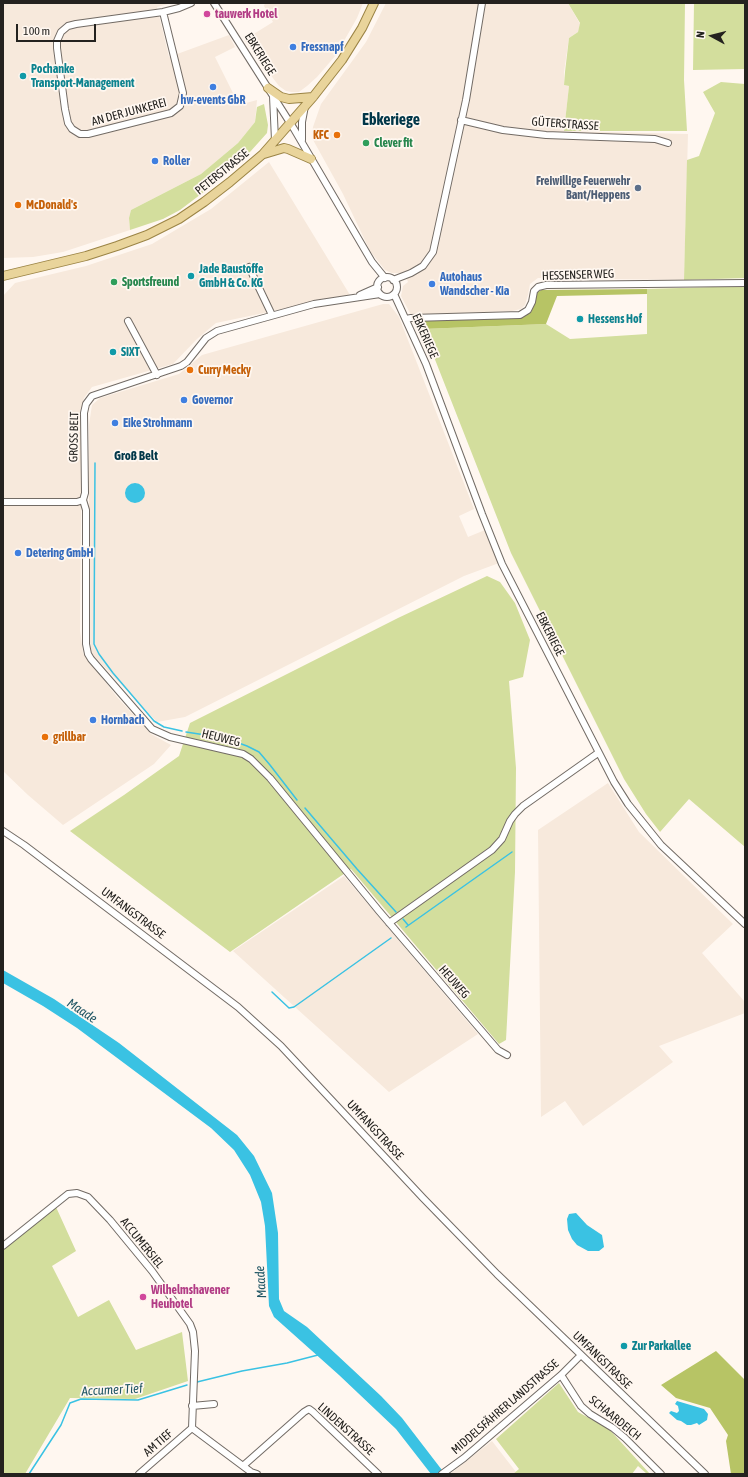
<!DOCTYPE html>
<meta charset="utf-8">
<style>
body{margin:0}
#map{position:relative;width:748px;height:1477px;overflow:hidden;background:#fff7f0;font-family:"Asap Condensed",sans-serif}
canvas{display:block}
.frame{position:absolute;inset:0;border:4px solid #24221f;pointer-events:none}
.north{position:absolute;left:692px;top:16px;width:40px;height:40px;-webkit-text-stroke:3px #fff7f0;paint-order:stroke;rotate:277deg;font-size:11px;font-weight:700;line-height:16px;text-align:center;color:#24221f}
.north::after{content:'';display:block;margin:auto;width:14px;height:18px;background:#24221f;clip-path:polygon(50% 0,100% 100%,50% 72%,0 100%)}
.scale{position:absolute;left:16px;top:24px;width:80px;height:18px;box-sizing:border-box;border:2px solid #24221f;border-top:0;padding-left:5px;font-size:12px;line-height:14px;white-space:nowrap;color:#24221f;-webkit-text-stroke:3px #fff7f0;paint-order:stroke}
</style>
<div id="map">
<canvas width="748" height="1477"></canvas>
<div class="frame"></div>
<div class="north">N</div>
<div class="scale">100 m</div>
</div>
<script>
const g = document.querySelector('canvas').getContext('2d');
g.lineJoin = 'round';
function fillPath(path, color) {
  g.fillStyle = color;
  g.fill(path, 'evenodd');
}
function toPath(rows) {
  const path = new Path2D();
  for (const r of rows) {
    if (r.length === 3) {
      path.moveTo(r[0] + r[2], r[1]);
      path.arc(r[0], r[1], r[2], 0, 2 * Math.PI);
      continue;
    }
    path.moveTo(r[0], r[1]);
    for (let i = 2; i < r.length; i += 2) path.lineTo(r[i], r[i + 1]);
  }
  return path;
}
function strokePath(path, color, width, dash) {
  g.strokeStyle = color;
  g.lineWidth = width;
  g.lineCap = dash ? 'butt' : 'round';
  g.setLineDash(dash || []);
  g.stroke(path);
}
function drawText(font, color, halo, rows, align = 'center') {
  g.font = font + ' "Asap Condensed",sans-serif';
  g.lineWidth = 3.5;
  g.setLineDash([]);
  g.textBaseline = 'middle';
  g.strokeStyle = halo;
  g.fillStyle = color;
  for (const [text, x, y, turn = 0] of rows) {
    g.save();
    g.translate(x, y);
    g.rotate((+turn || 0) * Math.PI / 180);
    g.textAlign = isNaN(turn) ? turn : align;
    if (halo) g.strokeText(text, 0, 0);
    g.fillText(text, 0, 0);
    g.restore();
  }
}
fillPath(toPath([
 [3,3,172,3,157,7,169,57,229,35,235,47,215,57,239,105,257,100,255,122,238,143,201,174,131,210,129,218,130,230,63,252,33,257,3,258],
 [265,3,363,3,357,18,336,55,317,77,307,86,299,92,292,92,286,91,279,86,244,40,273,22,264,6],
 [386,3,568,3,580,24,578,32,569,38,564,72,564,85,569,86,564,131,688,134,684,280,538,278,530,284,528,295,525,305,521,309,512,311,411,315,401,296,403,286,408,282,405,274,401,273,392,273,385,270,370,251,343,194,312,138,313,127,321,104,366,42],
 [269,162,350,295,216,323,197,339,173,364,92,387,84,398,82,411,80,631,83,653,117,697,151,734,171,745,154,764,63,825,28,795,3,771,3,296,15,283,86,266,152,244,211,209],
 [383,304,389,304,399,317,474,509,459,516,468,537,485,530,499,563,464,576,185,717,157,722,92,654,89,637,89,425,92,405,100,398,179,374,202,355],
 [608,783,639,832,733,924,702,953,745,1002,745,1013,659,1046,673,1062,583,1126,565,1101,541,1117,538,830],
 [344,876,478,1034,389,1092,233,951],
 [492,1441,516,1472,513,1474,450,1474]
]), '#f7e9dc');
fillPath(toPath([
 [568,3,685,3,684,80,687,131,564,131,569,86,564,85,565,72,569,38,578,32,580,23],
 [694,3,745,3,745,69,693,70],
 [721,82,745,84,745,278,684,280,687,160,699,156,715,113,703,92],
 [264,104,268,125,267,133,241,162,217,182,180,210,163,219,130,230,129,218,131,210,201,174,238,143,255,122,257,107],
 [745,286,745,847,689,799,660,832,646,814,624,779,511,553,423,329,546,324,570,339,647,334,647,289],
 [487,576,500,582,515,603,530,640,523,677,509,681,516,768,515,872,506,1040,499,1044,351,869,230,952,70,831,124,795,179,756,190,723,398,618],
 [56,1207,76,1251,52,1266,78,1317,109,1300,136,1350,182,1332,188,1381,135,1399,70,1398,25,1474,3,1474,3,1249],
 [559,1383,578,1412,609,1429,650,1474,647,1474,638,1466,632,1474,513,1474,519,1469,496,1439]
]), '#d3de9d');
fillPath(toPath([
 [647,289,647,294,557,296,546,324,423,329,418,321,522,318,531,312,534,305,537,293,541,290],
 [716,1351,745,1380,745,1474,731,1474,726,1441,728,1435,710,1408,676,1398,661,1385]
]), '#b7c465');
fillPath(toPath([
 [135,493,10],
 [3,970,54,999,119,1043,237,1135,254,1156,272,1193,278,1233,279,1299,284,1311,307,1327,381,1396,402,1418,445,1474,431,1474,396,1429,339,1375,274,1317,269,1306,265,1226,261,1202,250,1175,234,1150,211,1128,77,1028,43,1006,3,983],
 [576,1213,587,1225,602,1235,604,1247,599,1251,588,1251,577,1245,572,1239,568,1230,567,1219,569,1214],
 [677,1401,704,1409,708,1414,707,1420,699,1425,697,1423,691,1425,687,1425,681,1421,677,1420,669,1413,671,1411,677,1413,679,1411,678,1406,675,1404]
]), '#3ac2e3');
strokePath(toPath([
 [95,463,94,644,99,654,113,673,154,721,164,727,182,731],
 [186,732,225,738,247,746,259,752,270,765,297,800],
 [305,808,357,869,396,912],
 [403,919,408,925],
 [406,927,512,852],
 [272,992,289,1008,294,1007,391,938],
 [197,1382,242,1371,287,1363,318,1355],
 [29,1474,61,1425,70,1403,81,1399,138,1400,187,1385]
]), '#3ac2e3', 1.5);
const minor = toPath([
 [214,3,294,129,372,262,385,278],
 [163,12,183,93,180,106,171,113,88,134,80,134,72,129,68,123,65,109,57,48,57,41,61,32,68,26,76,24,163,12,179,8,191,3],
 [273,96,275,140],
 [461,120,503,130,546,135,655,139,668,143],
 [302,140,302,122,305,106],
 [249,267,272,315],
 [387,287,10],
 [393,280,411,273,423,266,433,252,466,100,482,3],
 [394,294,426,364,482,514,502,564,614,782,628,804,661,845,745,924],
 [360,295,378,287],
 [406,319,411,318,520,315,528,310,532,302,534,291,538,287,546,285,745,283],
 [128,321,157,375],
 [83,500,86,510,86,644,88,654,91,659,152,729,170,737,243,754,251,759,270,778,379,911,498,1050,507,1055],
 [83,500,85,493,84,413,86,404,92,396,181,366,187,362,206,338,217,331,314,304,380,294],
 [3,502,77,502,83,500],
 [3,831,24,845,238,1007,281,1046,423,1198,497,1274,705,1474],
 [389,923,492,850,502,839,510,821,515,814,523,806,598,753],
 [3,1246,68,1194,77,1193,88,1197,110,1220,152,1271,190,1324,193,1332,195,1351,192,1428],
 [561,1375,581,1406,590,1414,613,1428,625,1438,661,1474],
 [192,1406,214,1404],
 [192,1428,251,1472,257,1474],
 [244,1465,304,1412,309,1409,313,1412,378,1474],
 [139,1474,192,1428],
 [442,1474,464,1458,561,1375,581,1355]
]);
const major = toPath([
 [268,88,281,97,289,99,313,97],
 [264,154,284,148,288,149,311,159],
 [3,276,86,256,117,246,147,235,179,219,204,202,230,182,263,154,313,97,342,60,362,28,374,3]
]);
strokePath(minor, '#726b65', 8);
strokePath(major, '#9b8445', 10);
strokePath(minor, '#fff', 6);
strokePath(major, '#e9d49b', 8);
for (const [x, y, r, color] of [
 [207,14,4,"#d1479c"],
 [293,47,4,"#3f7fe0"],
 [23,76,4,"#0f9aa8"],
 [213,87,4,"#3f7fe0"],
 [337,135,4,"#e8710a"],
 [366,143,4,"#2e9e5b"],
 [155,161,4,"#3f7fe0"],
 [638,188,4,"#5c6f8a"],
 [18,205,4,"#e8710a"],
 [191,276,4,"#0f9aa8"],
 [114,282,4,"#2e9e5b"],
 [432,284,4,"#3f7fe0"],
 [580,319,4,"#0f9aa8"],
 [113,352,4,"#0f9aa8"],
 [190,370,4,"#e8710a"],
 [184,400,4,"#3f7fe0"],
 [115,423,4,"#3f7fe0"],
 [18,553,4,"#3f7fe0"],
 [93,720,4,"#3f7fe0"],
 [45,737,4,"#e8710a"],
 [143,1297,4,"#d1479c"],
 [624,1346,4,"#0f9aa8"]
]) {
  const dot = new Path2D();
  dot.arc(x, y, r, 0, 2 * Math.PI);
  g.fillStyle = color;
  g.fill(dot);
  strokePath(dot, '#fff7f0', 1.5);
}
drawText('bold 12px', '#b23c85', '#fff7f0', [
 ["tauwerk Hotel",215,14],
 ["Wilhelmshavener",151,1290],
 ["Heuhotel",151,1304]
], 'left');
drawText('bold 12px', '#366cbe', '#fff7f0', [
 ["Fressnapf",301,47],
 ["hw-events GbR",213,100,"center"],
 ["Roller",163,161],
 ["Autohaus",440,277],
 ["Wandscher - Kia",440,291],
 ["Governor",192,400],
 ["Eike Strohmann",123,423],
 ["Detering GmbH",26,553],
 ["Hornbach",101,720]
], 'left');
drawText('12px', '#24221f', '#fff7f0', [
 ["EBKERIEGE",260,54,58],
 ["AN DER JUNKEREI",129,112,-15],
 ["GÜTERSTRASSE",565,124,4],
 ["PETERSTRASSE",222,172,-39],
 ["HESSENSER WEG",578,275,-2],
 ["EBKERIEGE",425,336,66],
 ["GROSS BELT",74,437,-89],
 ["EBKERIEGE",550,634,63],
 ["HEUWEG",221,738,14],
 ["UMFANGSTRASSE",133,913,37],
 ["HEUWEG",454,982,49],
 ["UMFANGSTRASSE",375,1130,47],
 ["ACCUMERSIEL",142,1243,51],
 ["UMFANGSTRASSE",602,1360,44],
 ["MIDDELSFÄHRER LANDSTRASSE",505,1407,-41],
 ["SCHAARDEICH",615,1418,39],
 ["LINDENSTRASSE",346,1429,42],
 ["AM TIEF",158,1443,-41]
]);
drawText('bold 12px', '#0d838f', '#fff7f0', [
 ["Pochanke",31,69],
 ["Transport-Management",31,83],
 ["Jade Baustoffe",199,269],
 ["GmbH & Co. KG",199,283],
 ["Hessens Hof",588,319],
 ["SIXT",121,352],
 ["Zur Parkallee",632,1346]
], 'left');
drawText('bold 12px', '#c56008', '#fff7f0', [
 ["KFC",329,135,"right"],
 ["McDonald's",26,205],
 ["Curry Mecky",198,370],
 ["grillbar",53,737]
], 'left');
drawText('bold 12px', '#27864d', '#fff7f0', [
 ["Clever fit",374,143],
 ["Sportsfreund",122,282]
], 'left');
drawText('bold 12px', '#4e5e75', '#fff7f0', [
 ["Freiwillige Feuerwehr",630,181],
 ["Bant/Heppens",630,195]
], 'right');
drawText('bold 13px', '#013749', '#fff7f0', [
 ["Groß Belt",136,456]
]);
drawText('italic 13px', '#225765', '#fff7f0', [
 ["Maade",82,1011,34],
 ["Maade",261,1282,-94],
 ["Accumer Tief",112,1390,-3]
]);
drawText('bold 16px', '#013749', '#fff7f0', [
 ["Ebkeriege",391,120]
]);
</script>
